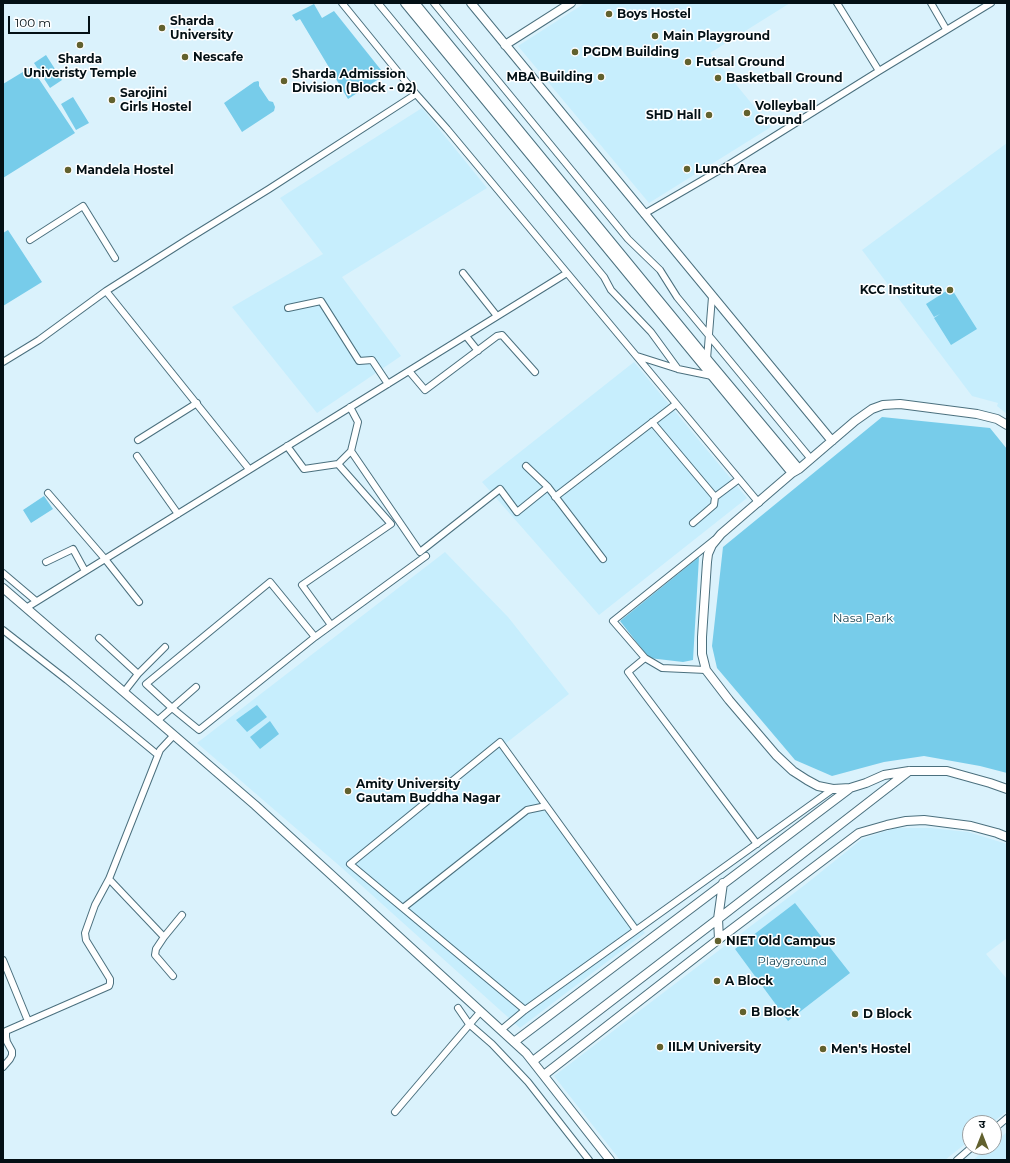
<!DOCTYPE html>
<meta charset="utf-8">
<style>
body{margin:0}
#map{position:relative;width:1010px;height:1163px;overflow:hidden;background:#daf2fc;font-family:Montserrat,"Noto Sans Devanagari",sans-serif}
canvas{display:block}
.frame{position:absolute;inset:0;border:4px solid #031015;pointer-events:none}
.north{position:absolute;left:962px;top:1115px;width:40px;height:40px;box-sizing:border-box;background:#fff;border:1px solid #9a9fa1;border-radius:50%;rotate:0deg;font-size:11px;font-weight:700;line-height:16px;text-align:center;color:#031015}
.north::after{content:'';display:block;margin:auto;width:14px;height:18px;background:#62612e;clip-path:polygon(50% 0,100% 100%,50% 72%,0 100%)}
.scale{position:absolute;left:8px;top:16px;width:82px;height:18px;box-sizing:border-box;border:2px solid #031015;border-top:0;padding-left:5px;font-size:12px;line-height:14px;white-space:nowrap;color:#031015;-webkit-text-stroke:3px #fff;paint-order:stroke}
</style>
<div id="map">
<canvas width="1010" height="1163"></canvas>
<div class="frame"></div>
<div class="north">उ</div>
<div class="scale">100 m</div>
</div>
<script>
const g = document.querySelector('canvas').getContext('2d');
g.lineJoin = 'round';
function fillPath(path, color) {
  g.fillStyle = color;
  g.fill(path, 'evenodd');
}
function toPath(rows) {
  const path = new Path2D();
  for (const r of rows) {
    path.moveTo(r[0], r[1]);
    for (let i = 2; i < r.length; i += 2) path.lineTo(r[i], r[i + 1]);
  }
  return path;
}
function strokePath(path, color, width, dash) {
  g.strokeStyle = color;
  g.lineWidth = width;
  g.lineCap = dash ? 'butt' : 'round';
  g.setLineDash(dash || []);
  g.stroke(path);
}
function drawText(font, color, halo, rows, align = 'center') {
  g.font = font + ' Montserrat,sans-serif';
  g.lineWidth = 3;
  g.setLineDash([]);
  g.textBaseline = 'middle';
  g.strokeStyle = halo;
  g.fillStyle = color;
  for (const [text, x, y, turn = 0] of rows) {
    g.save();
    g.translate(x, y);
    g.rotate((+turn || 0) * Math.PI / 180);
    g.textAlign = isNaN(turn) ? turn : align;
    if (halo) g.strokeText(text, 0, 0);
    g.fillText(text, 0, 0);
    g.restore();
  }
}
fillPath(toPath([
 [585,3,790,3,710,53,771,127,649,203,518,46],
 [422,108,487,188,342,277,401,356,317,413,232,307,323,254,280,198],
 [1007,143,1007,414,997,406,998,403,972,396,862,250],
 [634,362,747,498,599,615,482,482],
 [445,552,508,617,569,694,501,747,645,933,520,1028,342,868,197,743],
 [895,828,931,828,968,832,1007,844,1007,938,986,954,1007,979,1007,1111,992,1123,970,1123,970,1140,945,1160,620,1160,554,1076,806,884,862,839],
 [1007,1132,1007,1160,973,1160,989,1147,994,1147,994,1143]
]), '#c7eefd');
fillPath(toPath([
 [314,4,322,18,334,11,385,75,348,99,300,19,296,21,292,15],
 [46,55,62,80,50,88,34,63],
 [31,67,75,133,3,178,3,84],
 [258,81,259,82,259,86,269,101,273,102,275,107,274,111,242,132,224,103,254,82],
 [73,97,89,123,76,130,61,104],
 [8,230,42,282,3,306,3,233],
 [951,288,977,329,951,345,934,318,940,314,934,317,926,304],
 [882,417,990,428,1007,449,1007,773,980,766,924,756,884,762,832,776,795,760,717,668,712,646,723,547],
 [44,496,53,509,31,523,23,510],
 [699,557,693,660,683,662,649,658,620,621],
 [257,705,267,717,247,732,236,720],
 [270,721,279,734,260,749,250,737],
 [795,903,850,973,788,1021,735,949]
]), '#77ccea');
const minor = toPath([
 [342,3,416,94,447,129,759,503],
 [378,3,604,277,611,290,651,332,678,369],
 [434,3,628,239,660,270,677,297,811,459],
 [837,3,879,71],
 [931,3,946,29],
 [644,214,725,167,879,71,991,3],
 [30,240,83,206,115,258],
 [463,273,497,316],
 [106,291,249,469],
 [288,308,321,301,359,361,372,360,388,384],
 [466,336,478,351],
 [637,356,678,369,712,376],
 [707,359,712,297],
 [3,362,39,340,106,291,188,239,269,189,416,94],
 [409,371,425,390,497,336,502,335,535,372],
 [652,422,715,497],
 [138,440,197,403],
 [287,446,304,469,338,464,351,451,358,422,350,407],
 [351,451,420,552,500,489,517,512,548,487,603,559],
 [137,456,178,514],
 [526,466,548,487],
 [48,493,105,559,139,602],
 [555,497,676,404],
 [693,523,714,505,715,497,739,479],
 [46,562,73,549,85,571],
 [3,573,36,601],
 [26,608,567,273],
 [331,625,302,585,391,524,338,464],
 [3,630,67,680,158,755],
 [315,637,270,582,146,684,172,708,199,730,315,637,426,556],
 [99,638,138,674],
 [645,658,628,672,639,687,757,844],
 [706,670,662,668,645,658,613,621,714,540],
 [124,692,138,674,165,647],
 [157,721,196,687],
 [109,879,164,937,182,915],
 [403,908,527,810,546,806],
 [164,937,156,949,155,955,173,976],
 [3,960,28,1021],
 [458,1008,469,1024,492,1044,528,1082,589,1160],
 [525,1010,350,864,500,742,636,930],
 [501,1030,525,1010,833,789],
 [3,1067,10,1059,12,1055,12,1051,7,1042,6,1037,6,1031,109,986,110,983,110,979,86,940,85,933,95,905,109,879,160,750,174,735],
 [395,1112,481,1011],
 [994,1129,1007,1118],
 [957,1160,972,1147]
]);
const tertiary = toPath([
 [405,3,792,473],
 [415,3,707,359,799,469],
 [471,3,832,441],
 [505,45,571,3],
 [1007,425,997,419,977,414,900,404,883,405,872,409,855,421,799,469,792,473,721,534,712,545,708,554,707,562,702,637,702,654,706,670,729,700,776,755,793,771,807,780,818,786,833,789,850,788,866,783,884,775,909,771,947,771,990,783,1007,789],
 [3,588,255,805,526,1053,610,1160],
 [719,939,718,919,723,883],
 [514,1042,849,789],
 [533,1061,718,919,909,771],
 [544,1075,719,939,859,833,887,825,906,821,924,820,971,826,997,833,1007,837]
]);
strokePath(minor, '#4b707e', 8);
strokePath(tertiary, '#4b707e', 10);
strokePath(minor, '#fff', 6);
strokePath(tertiary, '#fff', 8);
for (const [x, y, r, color] of [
 [609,14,4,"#62612e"],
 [162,28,4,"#62612e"],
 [655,36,4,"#62612e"],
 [80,45,4,"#62612e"],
 [575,52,4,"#62612e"],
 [185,57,4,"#62612e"],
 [688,62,4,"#62612e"],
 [601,77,4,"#62612e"],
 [718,78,4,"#62612e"],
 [284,81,4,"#62612e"],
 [112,100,4,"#62612e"],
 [747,113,4,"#62612e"],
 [709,115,4,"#62612e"],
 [687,169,4,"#62612e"],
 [68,170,4,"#62612e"],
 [950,290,4,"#62612e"],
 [348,791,4,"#62612e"],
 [718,941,4,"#62612e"],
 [717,981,4,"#62612e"],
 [743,1012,4,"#62612e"],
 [855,1014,4,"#62612e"],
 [660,1047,4,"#62612e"],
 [823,1049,4,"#62612e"]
]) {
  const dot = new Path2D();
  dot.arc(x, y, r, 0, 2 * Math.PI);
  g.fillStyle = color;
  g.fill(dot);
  strokePath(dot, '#fff', 1.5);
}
drawText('bold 12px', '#031015', '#fff', [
 ["Boys Hostel",617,14],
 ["Sharda",170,21],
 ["University",170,35],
 ["Main Playground",663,36],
 ["PGDM Building",583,52],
 ["Nescafe",193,57],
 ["Sharda",80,59,"center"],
 ["Univeristy Temple",80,73,"center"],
 ["Futsal Ground",696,62],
 ["Sharda Admission",292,74],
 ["Division (Block - 02)",292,88],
 ["MBA Building",593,77,"right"],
 ["Basketball Ground",726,78],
 ["Sarojini",120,93],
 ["Girls Hostel",120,107],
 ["Volleyball",755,106],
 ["Ground",755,120],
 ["SHD Hall",701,115,"right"],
 ["Lunch Area",695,169],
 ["Mandela Hostel",76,170],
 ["KCC Institute",942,290,"right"],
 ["Amity University",356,784],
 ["Gautam Buddha Nagar",356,798],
 ["NIET Old Campus",726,941],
 ["A Block",725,981],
 ["B Block",751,1012],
 ["D Block",863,1014],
 ["IILM University",668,1047],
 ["Men's Hostel",831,1049]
], 'left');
drawText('12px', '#133f4e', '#fff', [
 ["Nasa Park",863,618],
 ["Playground",792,961]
]);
</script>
